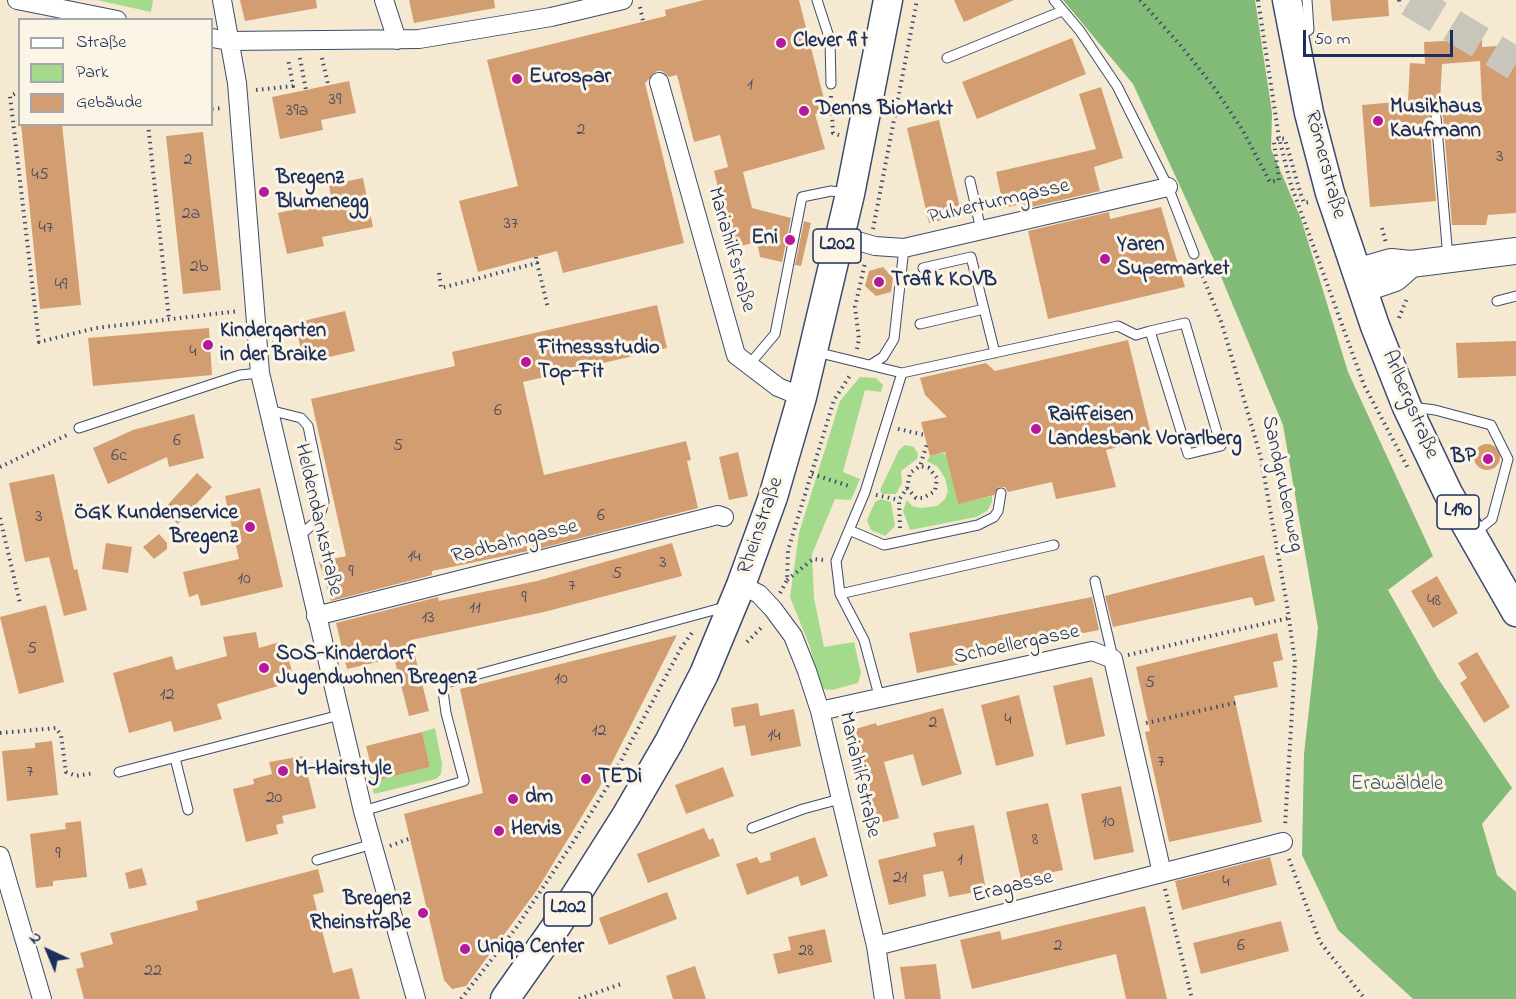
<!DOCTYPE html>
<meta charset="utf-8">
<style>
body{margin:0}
#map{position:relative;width:1516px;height:999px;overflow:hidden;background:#f5ead1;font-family:"Indie Flower",sans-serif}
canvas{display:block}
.legend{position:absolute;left:18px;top:18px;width:195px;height:108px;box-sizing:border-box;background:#fcf5e5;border:2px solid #a2a6af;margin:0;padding:8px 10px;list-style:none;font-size:18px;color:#1b2f5e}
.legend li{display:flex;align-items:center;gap:12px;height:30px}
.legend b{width:30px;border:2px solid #a2a6af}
.north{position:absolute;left:18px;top:921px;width:60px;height:60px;-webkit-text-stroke:4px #fcf5e5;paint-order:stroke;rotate:316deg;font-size:16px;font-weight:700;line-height:24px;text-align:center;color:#1b2f5e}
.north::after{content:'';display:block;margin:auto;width:21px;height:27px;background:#1b2f5e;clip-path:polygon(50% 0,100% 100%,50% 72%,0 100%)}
.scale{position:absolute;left:1303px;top:30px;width:150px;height:27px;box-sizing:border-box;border:3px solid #1b2f5e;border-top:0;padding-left:8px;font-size:18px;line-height:21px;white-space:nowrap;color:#1b2f5e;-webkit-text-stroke:4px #fcf5e5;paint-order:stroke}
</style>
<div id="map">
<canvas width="1516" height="999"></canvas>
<ul class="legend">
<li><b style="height:8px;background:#fff"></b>Straße</li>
<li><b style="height:16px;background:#a3da8b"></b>Park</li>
<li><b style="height:16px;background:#d29d71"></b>Gebäude</li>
</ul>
<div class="north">N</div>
<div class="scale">50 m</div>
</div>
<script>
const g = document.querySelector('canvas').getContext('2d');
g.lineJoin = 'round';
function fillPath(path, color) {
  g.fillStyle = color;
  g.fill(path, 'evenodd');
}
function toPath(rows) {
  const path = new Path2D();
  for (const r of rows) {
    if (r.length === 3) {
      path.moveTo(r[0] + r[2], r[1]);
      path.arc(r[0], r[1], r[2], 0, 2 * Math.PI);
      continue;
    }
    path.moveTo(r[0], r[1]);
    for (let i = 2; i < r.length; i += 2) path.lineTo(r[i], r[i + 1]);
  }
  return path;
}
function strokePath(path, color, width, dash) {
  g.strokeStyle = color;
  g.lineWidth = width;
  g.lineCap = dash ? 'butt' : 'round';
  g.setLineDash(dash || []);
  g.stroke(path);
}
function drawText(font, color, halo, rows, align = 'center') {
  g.font = font + ' "Indie Flower",sans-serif';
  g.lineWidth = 6;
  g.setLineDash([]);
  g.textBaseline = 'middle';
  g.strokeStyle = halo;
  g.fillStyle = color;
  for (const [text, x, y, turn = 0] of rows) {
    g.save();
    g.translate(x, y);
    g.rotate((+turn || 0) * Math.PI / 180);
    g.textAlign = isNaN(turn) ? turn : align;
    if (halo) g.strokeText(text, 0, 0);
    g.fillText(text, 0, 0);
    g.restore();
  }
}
fillPath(toPath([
 [97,0,153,0,151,12],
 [860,377,876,378,883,385,881,392,865,390,843,472,860,479,851,500,835,499,812,554,814,598,824,647,854,642,861,673,858,683,832,690,824,689,819,682,810,647,790,597,799,533,840,401],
 [905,445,914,447,918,454,917,459,901,471,902,483,896,494,882,494,880,490,899,450],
 [943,453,946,455,958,503,992,496,992,502,987,511,976,517,910,530,903,511,907,500,912,506,921,508,937,506,945,499,948,491,945,478,938,467,927,461,930,456],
 [881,499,891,502,895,526,885,536,871,530,867,520,875,502],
 [435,728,442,764,441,774,436,779,374,794,366,763,370,763,375,781,430,767,422,732]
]), '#a3da8b');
fillPath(toPath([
 [1063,0,1255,0,1272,113,1271,149,1301,219,1348,372,1433,556,1388,590,1437,677,1512,788,1482,824,1497,875,1516,892,1516,999,1413,999,1338,930,1302,855,1304,754,1318,628,1283,425,1214,260,1133,84]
]), '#82ba77');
fillPath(toPath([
 [240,0,316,0,317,8,245,21],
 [409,0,494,0,495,8,414,23],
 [704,0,799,0,827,111,815,114,825,149,743,172,752,208,791,218,782,262,760,257,757,242,733,248,714,171,728,167,720,135,694,142,677,75,669,77,662,71,657,71,645,83,684,243,563,273,557,251,478,272,459,201,518,186,487,60,666,16,665,10],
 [954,0,1014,0,964,22],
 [1330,0,1388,0,1389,16,1332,21],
 [1072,38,1086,74,977,119,962,82],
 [1482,39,1482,47,1516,45,1516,213,1488,215,1486,225,1452,225,1443,116,1436,110,1429,118,1436,201,1370,207,1362,105,1408,101,1410,63,1425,64,1424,42],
 [1480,61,1482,103,1440,103,1442,64],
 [349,81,356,113,321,120,323,130,280,139,272,97],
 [1101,87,1123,158,1094,167,1100,191,1023,209,1021,204,1004,208,996,172,1096,149,1079,94],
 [939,120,962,216,929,223,907,128],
 [21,124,62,124,81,305,40,309],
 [203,132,221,290,183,294,166,136],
 [363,178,373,227,322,237,324,246,287,254,278,213,332,201,329,185],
 [1161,207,1185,287,1048,319,1028,231,1109,212,1110,219],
 [804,221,811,223,801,266,795,265],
 [883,267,893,278,891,292,876,296,865,286,869,271],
 [657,305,667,348,523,382,544,475,686,441,691,460,687,461,698,508,538,549,432,571,432,575,331,601,319,562,346,556,311,399,455,366,452,352],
 [345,311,355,351,304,363,295,323],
 [209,328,212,375,93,386,88,338],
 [1128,340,1152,439,1106,450,1116,487,1056,499,1052,482,1008,492,1005,487,999,487,994,495,958,504,945,452,930,456,921,422,947,417,925,395,920,378,986,363,995,371],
 [1516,341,1516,376,1458,378,1456,343],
 [194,414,204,458,169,467,167,457,108,484,93,448,133,430],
 [1487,457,13],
 [738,452,748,496,729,500,719,457],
 [197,473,212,487,178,524,163,510],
 [54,474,74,570,77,569,87,610,64,616,49,557,25,562,9,483],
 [260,488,283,587,201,606,198,594,189,597,183,572,239,559,225,496],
 [159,534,167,543,167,549,154,559,143,547],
 [106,543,132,547,128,573,102,569],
 [672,543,682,576,544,612,411,640,429,711,409,716,394,658,347,669,336,623,438,597,439,601,537,581],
 [1264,555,1275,601,1255,606,1252,597,1113,627,1105,596],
 [1437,576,1458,613,1433,628,1411,591],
 [1092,597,1099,630,960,657,961,664,917,673,909,633],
 [46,605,64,682,19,694,0,617],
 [256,632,259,648,283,641,295,681,217,704,222,719,174,732,171,721,129,733,113,673,172,656,176,670,227,656,223,637],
 [1277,633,1283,660,1273,662,1278,687,1234,696,1262,822,1169,842,1145,732,1150,731,1136,667],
 [677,635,599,788,537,890,466,986,452,989,444,980,404,814,483,793,460,689],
 [1477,652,1510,707,1484,723,1460,683,1467,678,1458,663],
 [1092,677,1105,736,1066,745,1053,686],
 [1019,695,1034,756,996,766,981,705],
 [758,703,760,716,794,709,801,746,751,756,745,725,734,727,731,708],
 [943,708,962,774,922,786,913,754,884,762,899,818,868,826,845,732,876,723,877,726],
 [422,732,430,767,375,781,366,746],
 [52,741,58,795,7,801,2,751,35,748,35,743],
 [303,756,316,808,282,816,284,823,276,825,278,834,246,842,233,789,254,784,253,779,272,774,269,762],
 [723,767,734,796,686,814,675,785],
 [1121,786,1134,852,1094,860,1081,794],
 [1048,803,1063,870,1021,879,1006,812],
 [81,821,87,877,53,881,53,886,36,888,30,834,66,829,65,823],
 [974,825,986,890,949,897,943,871,923,875,926,896,889,905,878,860,936,846,933,833],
 [704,828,709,840,713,838,720,856,648,883,637,854],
 [815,837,828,876,801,886,798,876,747,895,736,864,757,857,760,863,771,860,770,853],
 [1270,857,1277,885,1182,910,1175,881],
 [142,868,147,885,129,889,125,873],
 [318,869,324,892,313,895,333,973,352,968,360,999,84,999,76,969,84,967,80,953,113,944,110,933,198,910,196,901],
 [667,892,677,919,609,945,599,918],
 [1145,906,1167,999,1126,999,1116,954,972,989,960,940,1000,931,1002,940],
 [1281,921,1289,951,1201,974,1193,943],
 [825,929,832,962,778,974,773,954,791,950,788,937],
 [936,964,941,999,905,999,900,967],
 [695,966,706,999,673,999,666,976]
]), '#d29d71');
strokePath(toPath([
 [1410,0,1516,64]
]), '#c9c5ba', 33, [33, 16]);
const lane = toPath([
 [817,0,830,40,831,84],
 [1054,0,1080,31,1117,86,1168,187,1194,254],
 [1299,36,1309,30,1307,0],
 [947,58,1062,11],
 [1436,117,1448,258],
 [970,181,981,230],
 [923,268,971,257,995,353],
 [1497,301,1516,296],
 [920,324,984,309],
 [816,352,902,373,865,492,836,561,840,594,864,640,880,699],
 [872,364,883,357,894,339,904,248],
 [748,366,775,334,802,197,831,191,846,193],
 [902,373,1118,326,1136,335,1150,331,1188,454,1221,446,1185,323,1150,331],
 [1412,407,1435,410,1491,425,1508,459,1492,519,1476,532],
 [269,410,301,418,308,426,324,502,319,519,298,537],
 [79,428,240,375,260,373],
 [849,530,884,545,978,525,994,517,998,511,1001,493],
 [1095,581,1113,658],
 [840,594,1054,545],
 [175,758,188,810],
 [119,772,340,715],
 [363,811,464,781,446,713,442,684,725,607],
 [752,828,803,809,840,799],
 [317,860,373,844]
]);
const street = toPath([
 [17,0,117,20],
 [222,0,237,83,260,373,363,811,416,999],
 [384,0,397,40],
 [212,38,229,41,419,39,551,17,623,0],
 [659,82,736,355,778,387,802,397],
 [840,236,875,246,904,248,1168,187],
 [741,585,759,594,773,609,793,636,807,671,820,711,876,946,884,999],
 [316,616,718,515,724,517],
 [820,711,1092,651,1113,659,1162,873],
 [0,856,42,999],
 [876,946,1283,842]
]);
const secondary = toPath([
 [1356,272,1391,262,1411,264,1516,251],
 [1363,289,1395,278,1411,264]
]);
const primary = toPath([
 [1287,0,1309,113,1330,193,1375,326,1407,407,1448,493,1516,612],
 [505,999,557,925,626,816,669,742,704,674,741,585,773,497,802,397,850,194,888,0]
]);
strokePath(lane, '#3c4b6f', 11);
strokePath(street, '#3c4b6f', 20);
strokePath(secondary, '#3c4b6f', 28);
strokePath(primary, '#3c4b6f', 31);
strokePath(toPath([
 [1140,0,1181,46,1213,86,1242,129,1270,182,1279,180,1274,142,1279,138,1285,139,1300,192,1304,203,1309,202],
 [1258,0,1279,138,1291,185,1364,385,1409,470],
 [1399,0,1400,6],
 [640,7,643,21],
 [300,58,306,90],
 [322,58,328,84],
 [256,90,293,86,288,59],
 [20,91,10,96,39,342,96,328,239,311],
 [831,96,833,133,839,135],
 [212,109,223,108],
 [148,124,169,319],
 [1382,228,1386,243],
 [873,229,917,0],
 [536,257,537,263],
 [1198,265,1222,324,1261,458,1287,605,1295,662,1285,826],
 [439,273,441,288,537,263,548,308],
 [1399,318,1407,298],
 [857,349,859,339,855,307,865,263],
 [898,429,925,435],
 [0,467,67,435],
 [812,474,852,487],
 [907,488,916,498,923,498,935,491,937,478,929,468,920,466],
 [876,495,899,500],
 [0,518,20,603],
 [900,528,899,500,907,488,910,473,920,466,927,444],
 [787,580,813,559,823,560],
 [780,593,787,580,788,550,834,400,851,374],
 [747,642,763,626],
 [1128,655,1289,618],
 [1146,723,1239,702],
 [0,733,56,728,61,735,66,772,76,776,94,773],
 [390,846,411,838],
 [1289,859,1320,942,1365,999],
 [1165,889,1192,999],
 [461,999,516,928,572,844,607,787,681,648,694,630],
 [579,999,621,984]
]), '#3c4b6f', 4, [1.5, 4.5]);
strokePath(lane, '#fff', 9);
strokePath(street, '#fff', 18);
strokePath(secondary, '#fff', 26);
strokePath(primary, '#fff', 28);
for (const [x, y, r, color] of [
 [781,43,6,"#b5179e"],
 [517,79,6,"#b5179e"],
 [804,111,6,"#b5179e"],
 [1378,121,6,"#b5179e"],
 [264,192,6,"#b5179e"],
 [790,240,6,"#b5179e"],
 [1105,259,6,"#b5179e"],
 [879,282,6,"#b5179e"],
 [208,345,6,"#b5179e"],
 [526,362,6,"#b5179e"],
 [1036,429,6,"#b5179e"],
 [1488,459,6,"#b5179e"],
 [250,527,6,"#b5179e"],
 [264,668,6,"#b5179e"],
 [283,771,6,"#b5179e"],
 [586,779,6,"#b5179e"],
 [513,799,6,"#b5179e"],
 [499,831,6,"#b5179e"],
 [423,913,6,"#b5179e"],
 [465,949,6,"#b5179e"]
]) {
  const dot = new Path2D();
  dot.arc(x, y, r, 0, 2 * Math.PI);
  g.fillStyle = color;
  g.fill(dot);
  strokePath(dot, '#fcf5e5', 2);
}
drawText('18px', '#494a63', null, [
 ["1",750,86],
 ["39",335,101],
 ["39a",297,112],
 ["2",581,131],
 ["3",1500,158],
 ["2",188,161],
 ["45",40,176],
 ["2a",191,215],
 ["37",511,225],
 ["47",46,229],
 ["2b",199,268],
 ["49",61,286],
 ["4",193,353],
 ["6",498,412],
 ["6",177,442],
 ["5",398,447],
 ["6c",119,457],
 ["6",601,517],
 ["3",39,518],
 ["14",414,558],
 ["3",663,564],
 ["9",351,573],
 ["5",617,575],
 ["10",244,580],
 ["7",572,587],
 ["9",524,599],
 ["48",1434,602],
 ["11",475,609],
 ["13",428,619],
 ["5",32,650],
 ["10",561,680],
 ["5",1150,684],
 ["12",167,696],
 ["4",1008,721],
 ["2",933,724],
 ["12",599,732],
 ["14",774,737],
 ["7",1161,763],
 ["7",30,773],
 ["20",274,799],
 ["10",1108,823],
 ["8",1035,841],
 ["9",58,855],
 ["1",960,861],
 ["21",900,879],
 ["4",1226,883],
 ["2",1058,947],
 ["6",1241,947],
 ["28",806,952],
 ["22",153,972]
]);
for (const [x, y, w] of [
 [837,246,48],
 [1458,512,42],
 [568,909,48]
]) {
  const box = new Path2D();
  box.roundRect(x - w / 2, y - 17, w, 34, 4.5);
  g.fillStyle = '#fcf5e5';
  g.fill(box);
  strokePath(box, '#1b2f5e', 1.5);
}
drawText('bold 20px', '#1b2f5e', null, [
 ["L202",837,246],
 ["L190",1458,512],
 ["L202",568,909]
]);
drawText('bold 21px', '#1b2f5e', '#fcf5e5', [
 ["Clever fit",793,43],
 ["Eurospar",529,79],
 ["Musikhaus",1390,109],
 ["Kaufmann",1390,133],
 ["Denns BioMarkt",816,111],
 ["Bregenz",276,180],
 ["Blumenegg",276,204],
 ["Eni",778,240,"right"],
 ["Yaren",1117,247],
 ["Supermarket",1117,271],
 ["Trafik KOVB",891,282],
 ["Kindergarten",220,333],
 ["in der Braike",220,357],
 ["Fitnessstudio",538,350],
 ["Top-Fit",538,374],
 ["Raiffeisen",1048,417],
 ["Landesbank Vorarlberg",1048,441],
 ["BP",1476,459,"right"],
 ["ÖGK Kundenservice",238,515,"right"],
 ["Bregenz",238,539,"right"],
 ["SOS-Kinderdorf",276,656],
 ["Jugendwohnen Bregenz",276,680],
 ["M-Hairstyle",295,771],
 ["TEDi",598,779],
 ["dm",525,799],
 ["Hervis",511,831],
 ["Bregenz",411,901,"right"],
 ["Rheinstraße",411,925,"right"],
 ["Uniqa Center",477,949]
], 'left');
drawText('21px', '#1b2f5e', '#fcf5e5', [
 ["Römerstraße",1324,165,75],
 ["Pulverturmgasse",999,203,-13],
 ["Mariahilfstraße",730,250,74],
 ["Arlbergstraße",1409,405,67],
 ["Sandgrubenweg",1281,484,78],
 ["Heldendankstraße",317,520,77],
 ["Rheinstraße",762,526,-71],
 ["Radbahngasse",515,543,-14],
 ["Schoellergasse",1017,646,-12],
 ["Mariahilfstraße",858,775,77],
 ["Eragasse",1013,888,-14]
]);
drawText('21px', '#3d5a69', '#fcf5e5', [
 ["Erawäldele",1397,786]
]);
</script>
